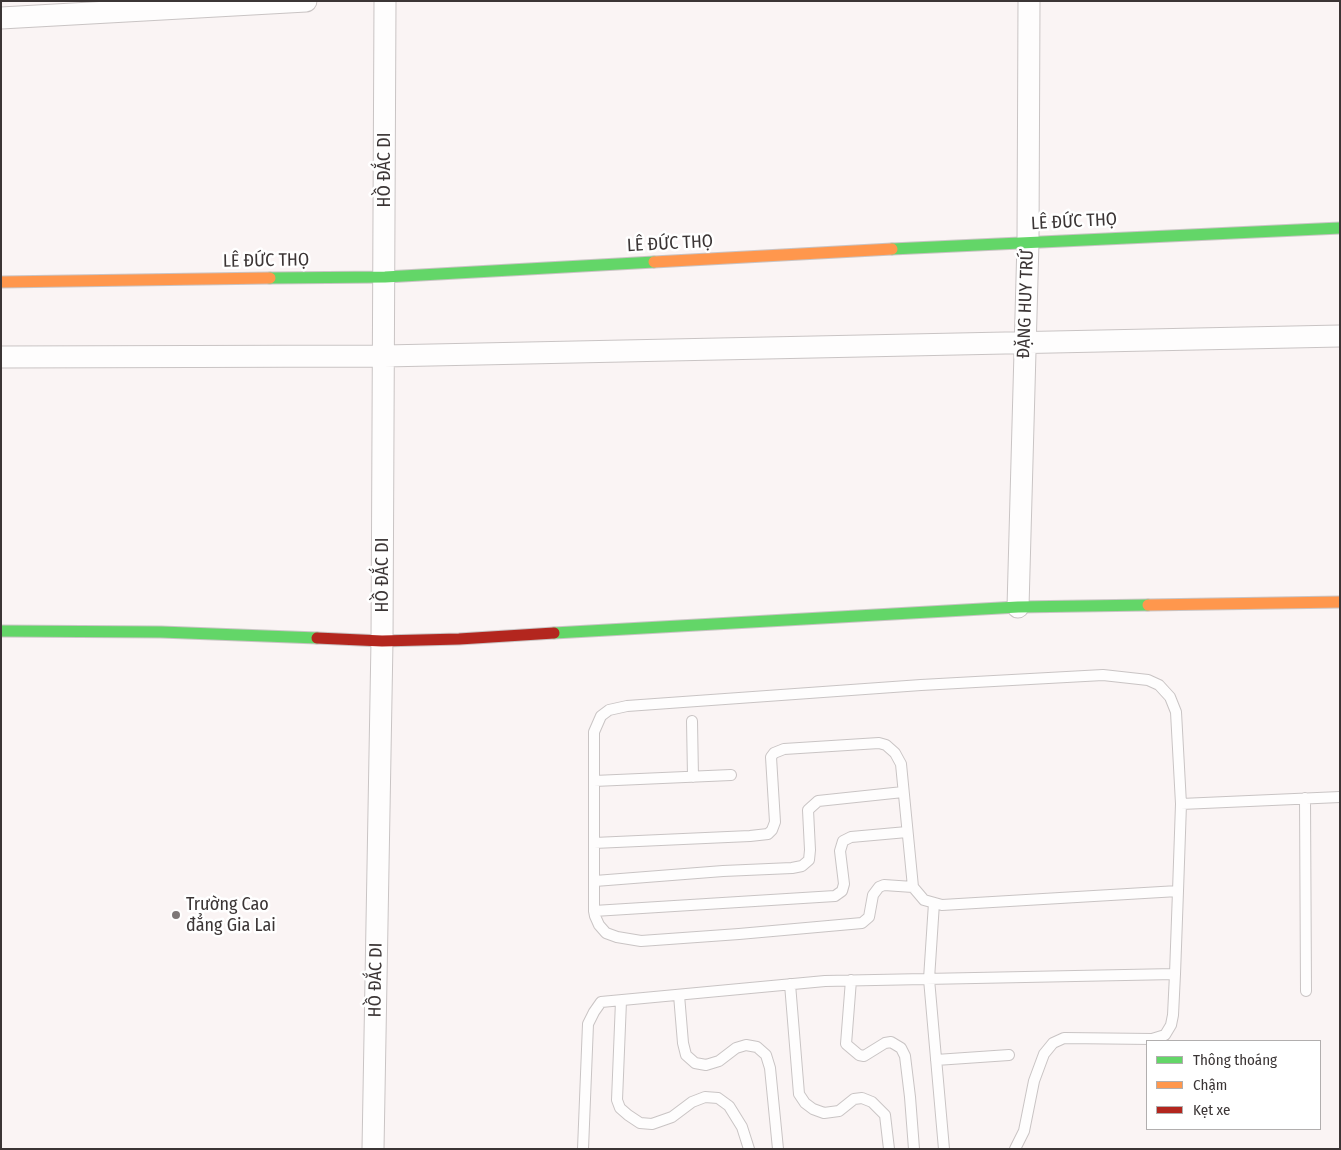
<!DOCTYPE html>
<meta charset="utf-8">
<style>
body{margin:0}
#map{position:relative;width:1341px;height:1150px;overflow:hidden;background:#faf4f4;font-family:"Fira Sans Condensed",sans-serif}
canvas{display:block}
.frame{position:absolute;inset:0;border:2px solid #3b3535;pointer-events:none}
.legend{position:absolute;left:1146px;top:1040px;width:175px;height:90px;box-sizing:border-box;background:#fff;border:1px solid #b1aeae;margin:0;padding:6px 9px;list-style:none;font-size:15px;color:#3b3535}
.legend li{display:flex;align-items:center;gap:10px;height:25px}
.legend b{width:25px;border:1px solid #b1aeae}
</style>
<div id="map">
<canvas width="1341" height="1150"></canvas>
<div class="frame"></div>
<ul class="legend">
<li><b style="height:6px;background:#63d668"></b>Thông thoáng</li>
<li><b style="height:6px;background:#ff974d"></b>Chậm</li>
<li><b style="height:6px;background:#b3261e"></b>Kẹt xe</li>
</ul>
</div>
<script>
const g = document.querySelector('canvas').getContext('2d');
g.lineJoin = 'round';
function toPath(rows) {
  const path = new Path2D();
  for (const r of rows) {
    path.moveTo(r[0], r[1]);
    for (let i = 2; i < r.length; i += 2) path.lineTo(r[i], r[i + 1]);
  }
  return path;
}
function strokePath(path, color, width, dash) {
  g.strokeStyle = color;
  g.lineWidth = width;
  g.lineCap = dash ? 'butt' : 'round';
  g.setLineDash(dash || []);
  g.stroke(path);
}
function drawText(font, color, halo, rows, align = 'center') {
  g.font = font + ' "Fira Sans Condensed",sans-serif';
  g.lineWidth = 5;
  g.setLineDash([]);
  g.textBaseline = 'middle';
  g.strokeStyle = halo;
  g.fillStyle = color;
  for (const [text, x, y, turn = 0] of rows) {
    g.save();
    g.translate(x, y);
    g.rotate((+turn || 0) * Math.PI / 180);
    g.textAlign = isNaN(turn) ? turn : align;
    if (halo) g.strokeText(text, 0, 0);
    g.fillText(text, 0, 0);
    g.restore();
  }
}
const lane = toPath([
 [1103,675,1148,680,1159,685,1170,697,1176,712,1181,804,1178,891,942,905,924,900,913,887,884,885,879,887,873,895,869,917,862,923,739,934,641,941,617,937,606,933,599,925,595,916,594,911,594,732,601,716,609,710,627,706,921,685,1103,675],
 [692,721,693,777],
 [594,781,731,775],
 [1305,798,1306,991],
 [1181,804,1340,797],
 [594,843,750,836,768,834,772,830,775,822,771,757,774,753,784,749,879,743,886,745,895,753,901,764,913,887],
 [595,881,723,871,792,868,802,866,809,860,810,850,808,810,818,801,903,792],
 [934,903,929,979,944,1149],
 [594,911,835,896,842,891,844,884,840,851,843,841,851,837,907,832],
 [1175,974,1178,891],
 [851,980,846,1044,859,1055,864,1056,885,1043,891,1042,901,1048,905,1056,910,1097,914,1149],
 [790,984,799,1094,805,1103,813,1109,824,1113,839,1111,854,1099,862,1098,872,1102,885,1115,889,1149],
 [679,995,683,1043,686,1055,695,1063,706,1065,719,1061,736,1048,746,1045,757,1047,766,1055,770,1068,778,1149],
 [621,1001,617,1100,620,1108,628,1115,640,1123,652,1124,672,1117,692,1102,705,1097,718,1098,729,1106,742,1127,749,1149],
 [936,1060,1009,1055],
 [583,1149,588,1024,594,1012,601,1002,825,981,1175,974,1173,1015,1171,1025,1165,1035,1152,1039,1064,1038,1053,1043,1044,1054,1034,1081,1024,1131,1015,1149]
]);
const street = toPath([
 [1,18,306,1],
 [1,357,384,356,1340,336],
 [1018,607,1028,242,1029,1],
 [373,1149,382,641,385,1]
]);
const fast = toPath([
 [892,249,1340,228],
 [270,278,385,277,654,262],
 [1,631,161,632,317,638],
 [554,633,1018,607,1148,605]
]);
const slow = toPath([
 [654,262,892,249],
 [1,282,270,278],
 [1148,605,1340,602]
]);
const jam = toPath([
 [317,638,382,641,459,639,554,633]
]);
strokePath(lane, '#c9c4c4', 12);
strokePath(street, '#c9c4c4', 23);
strokePath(fast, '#c9c4c4', 13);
strokePath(slow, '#c9c4c4', 13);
strokePath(jam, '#c9c4c4', 13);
strokePath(lane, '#fefdfd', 10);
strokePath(street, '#fefdfd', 21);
strokePath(fast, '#63d668', 11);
strokePath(slow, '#ff974d', 11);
strokePath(jam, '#b3261e', 11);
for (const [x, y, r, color] of [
 [176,915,5,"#7e7878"]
]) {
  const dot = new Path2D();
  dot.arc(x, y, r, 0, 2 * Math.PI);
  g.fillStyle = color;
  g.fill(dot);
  strokePath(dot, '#fff', 2);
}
drawText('18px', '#3b3535', '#fff', [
 ["HỒ ĐẮC DI",385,170,-90],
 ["LÊ ĐỨC THỌ",1074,222,-3],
 ["LÊ ĐỨC THỌ",670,244,-3],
 ["LÊ ĐỨC THỌ",266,261,-1],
 ["ĐẶNG HUY TRỨ",1026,304,-88],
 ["HỒ ĐẮC DI",383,575,-90],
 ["HỒ ĐẮC DI",376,980,-89]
]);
drawText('18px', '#3b3535', '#fff', [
 ["Trường Cao",186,905],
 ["đẳng Gia Lai",186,926]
], 'left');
</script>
